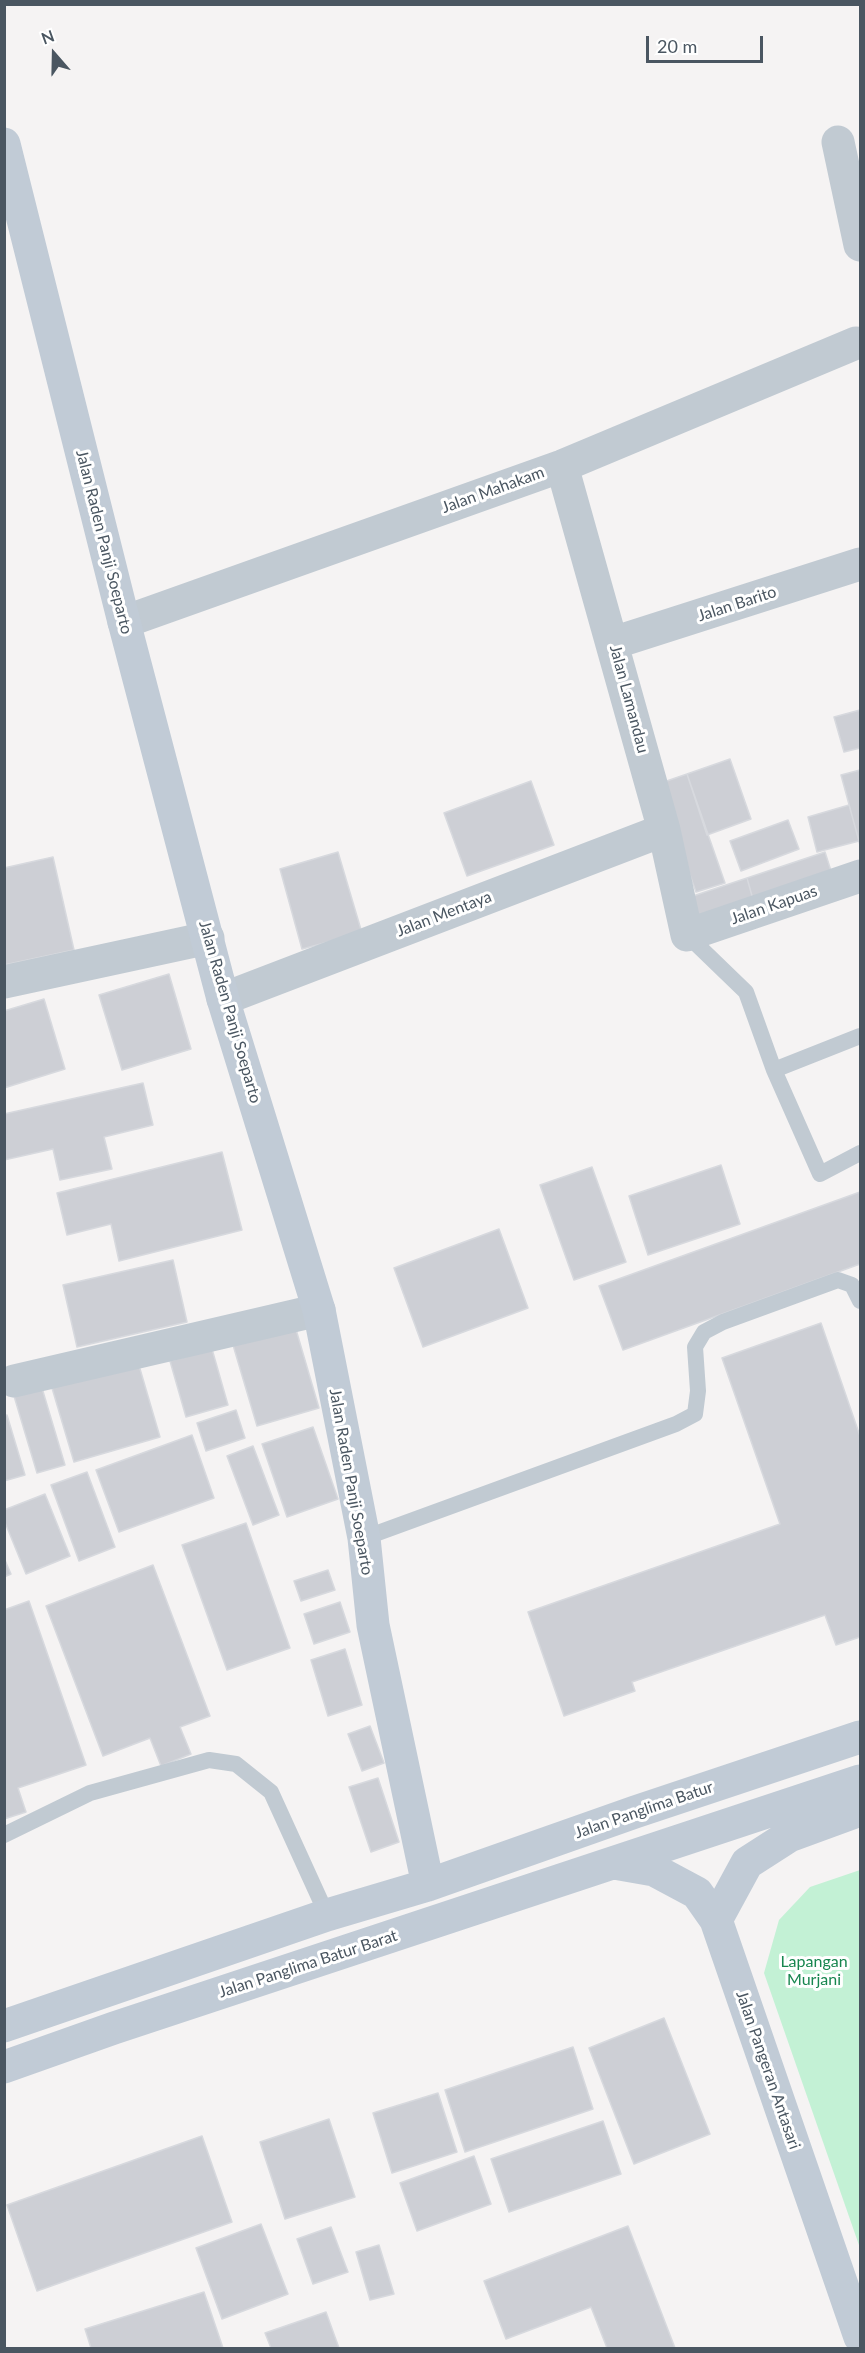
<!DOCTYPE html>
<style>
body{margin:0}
#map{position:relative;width:865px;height:2353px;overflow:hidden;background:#f5f3f3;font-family:Lato,sans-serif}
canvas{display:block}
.frame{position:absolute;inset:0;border:6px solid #4a5661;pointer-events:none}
.north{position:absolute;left:24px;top:24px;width:60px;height:60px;-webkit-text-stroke:4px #fff;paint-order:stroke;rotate:340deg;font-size:16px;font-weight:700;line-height:24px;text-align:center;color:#4a5661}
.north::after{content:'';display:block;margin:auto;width:21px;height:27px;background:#4a5661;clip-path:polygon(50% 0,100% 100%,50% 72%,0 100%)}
.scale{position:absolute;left:646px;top:36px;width:117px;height:27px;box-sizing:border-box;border:3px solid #4a5661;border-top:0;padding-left:8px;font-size:18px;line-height:21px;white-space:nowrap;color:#4a5661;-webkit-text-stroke:4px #fff;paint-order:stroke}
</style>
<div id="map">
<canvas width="865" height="2353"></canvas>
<div class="frame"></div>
<div class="north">N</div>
<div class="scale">20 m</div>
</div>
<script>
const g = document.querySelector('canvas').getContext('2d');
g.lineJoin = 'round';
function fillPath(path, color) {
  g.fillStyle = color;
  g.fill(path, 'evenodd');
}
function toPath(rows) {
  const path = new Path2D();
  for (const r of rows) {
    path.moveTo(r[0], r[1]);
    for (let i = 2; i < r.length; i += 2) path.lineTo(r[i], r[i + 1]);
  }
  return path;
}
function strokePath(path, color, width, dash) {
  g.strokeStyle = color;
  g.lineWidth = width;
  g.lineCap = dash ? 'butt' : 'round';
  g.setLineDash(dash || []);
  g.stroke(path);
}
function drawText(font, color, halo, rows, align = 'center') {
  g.font = font + ' Lato,sans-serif';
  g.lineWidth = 6;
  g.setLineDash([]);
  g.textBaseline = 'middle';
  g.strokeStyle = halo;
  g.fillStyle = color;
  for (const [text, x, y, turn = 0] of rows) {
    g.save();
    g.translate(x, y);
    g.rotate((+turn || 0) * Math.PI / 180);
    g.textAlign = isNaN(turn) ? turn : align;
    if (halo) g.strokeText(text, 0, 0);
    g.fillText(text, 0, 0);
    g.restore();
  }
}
fillPath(toPath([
 [860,1870,860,2248,764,1973,779,1920,810,1887]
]), '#c3f1d5');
const building = toPath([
 [860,710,860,748,844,752,834,717,860,710],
 [730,759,751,819,707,835,687,774,730,759],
 [860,770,860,845,841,775,860,770],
 [687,774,725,883,696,892,658,784,687,774],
 [531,781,554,845,467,876,444,813,531,781],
 [849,805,859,841,817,852,808,817,849,805],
 [788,820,799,849,741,871,730,841,788,820],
 [338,852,362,933,302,949,280,869,338,852],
 [825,852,833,877,754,903,747,878,825,852],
 [53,857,74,950,4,965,4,868,53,857],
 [747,878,754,903,696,923,687,898,747,878],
 [169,974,191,1049,122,1070,99,995,169,974],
 [44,999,65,1069,4,1088,4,1011,44,999],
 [143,1083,153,1125,104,1137,112,1169,60,1180,53,1149,4,1160,4,1114,143,1083],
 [222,1152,242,1230,119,1261,111,1224,67,1235,57,1193,222,1152],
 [721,1165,740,1224,648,1255,629,1196,721,1165],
 [592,1167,626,1262,574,1280,540,1185,592,1167],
 [860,1192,860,1264,623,1350,599,1286,860,1192],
 [499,1229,528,1308,423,1347,394,1268,499,1229],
 [173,1260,187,1322,77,1347,63,1285,173,1260],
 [821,1323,860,1436,860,1637,836,1645,825,1615,632,1682,635,1691,564,1716,528,1612,780,1524,722,1358,821,1323],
 [295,1326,319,1408,257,1426,233,1345,295,1326],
 [212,1349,228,1405,186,1417,170,1361,212,1349],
 [138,1362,160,1437,74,1462,52,1388,138,1362],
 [42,1388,65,1465,37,1473,14,1396,42,1388],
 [236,1410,245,1438,206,1451,197,1423,236,1410],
 [7,1415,25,1475,4,1481,4,1416,7,1415],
 [313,1427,338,1499,287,1517,262,1444,313,1427],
 [192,1435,214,1498,119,1532,96,1470,192,1435],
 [253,1446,279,1515,253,1525,227,1456,253,1446],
 [87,1472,115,1547,79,1561,51,1485,87,1472],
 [45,1494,70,1556,26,1574,4,1520,4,1510,45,1494],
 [246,1523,290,1648,227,1670,182,1545,246,1523],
 [4,1558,11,1574,4,1577,4,1558],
 [153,1565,210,1716,180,1727,191,1754,161,1766,150,1738,103,1756,46,1606,153,1565],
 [328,1570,335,1590,301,1601,294,1581,328,1570],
 [29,1601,86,1765,18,1788,26,1812,4,1819,4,1610,29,1601],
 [340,1602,350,1632,314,1644,304,1614,340,1602],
 [345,1649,362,1705,328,1716,311,1660,345,1649],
 [370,1726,384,1763,362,1771,348,1734,370,1726],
 [378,1778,399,1842,371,1852,349,1787,378,1778],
 [664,2018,710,2134,634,2164,589,2048,664,2018],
 [573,2047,593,2109,465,2152,445,2090,573,2047],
 [438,2093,457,2152,392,2173,373,2113,438,2093],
 [329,2119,355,2197,285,2219,260,2142,329,2119],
 [603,2121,621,2174,509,2212,491,2159,603,2121],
 [202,2136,232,2222,37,2291,7,2205,202,2136],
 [474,2156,491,2204,417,2231,400,2183,474,2156],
 [261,2224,288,2294,222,2319,196,2248,261,2224],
 [628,2226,675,2348,607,2348,591,2307,506,2339,484,2281,628,2226],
 [331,2227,348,2272,313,2284,297,2239,331,2227],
 [379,2245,394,2294,370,2300,356,2252,379,2245],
 [204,2292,223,2348,91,2348,85,2329,204,2292],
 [326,2312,339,2348,271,2348,265,2333,326,2312]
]);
fillPath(building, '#cdcfd5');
strokePath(building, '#d7d9de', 1.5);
strokePath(toPath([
 [687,935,746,992,774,1070,820,1174,860,1153],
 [774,1070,860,1036],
 [364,1538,676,1424,695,1414,698,1391,695,1347,704,1332,723,1322,838,1280,852,1285,860,1301],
 [4,1835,90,1793,209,1760,236,1764,271,1792,327,1915]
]), '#c1cad2', 16);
strokePath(toPath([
 [838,142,860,245],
 [562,466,664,830,687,935,860,876],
 [124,622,562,466,856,343],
 [613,643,860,564],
 [4,982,208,938],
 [223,999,664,830],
 [14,1381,319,1310]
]), '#c1cad2', 33);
strokePath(toPath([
 [4,144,124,622,223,999,319,1310,364,1538,373,1625,428,1885],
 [614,1863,654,1870,697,1893,716,1920,860,2337],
 [716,1920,747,1863,789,1836,860,1810],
 [4,2026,327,1915,428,1885,635,1812,860,1737],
 [4,2067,114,2028,860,1781]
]), '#c1cbd6', 33);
drawText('16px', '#4a5661', '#fff', [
 ["Jalan Mahakam",493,490,-20],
 ["Jalan Raden Panji Soeparto",104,542,76],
 ["Jalan Barito",737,604,-18],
 ["Jalan Lamandau",629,699,75],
 ["Jalan Kapuas",774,905,-19],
 ["Jalan Mentaya",444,914,-21],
 ["Jalan Raden Panji Soeparto",230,1012,74],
 ["Jalan Raden Panji Soeparto",351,1482,80],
 ["Jalan Panglima Batur",644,1810,-19],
 ["Jalan Panglima Batur Barat",308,1964,-18],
 ["Jalan Pangeran Antasari",768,2070,71]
]);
drawText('16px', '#17864f', '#fff', [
 ["Lapangan",814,1962],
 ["Murjani",814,1980]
]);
</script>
